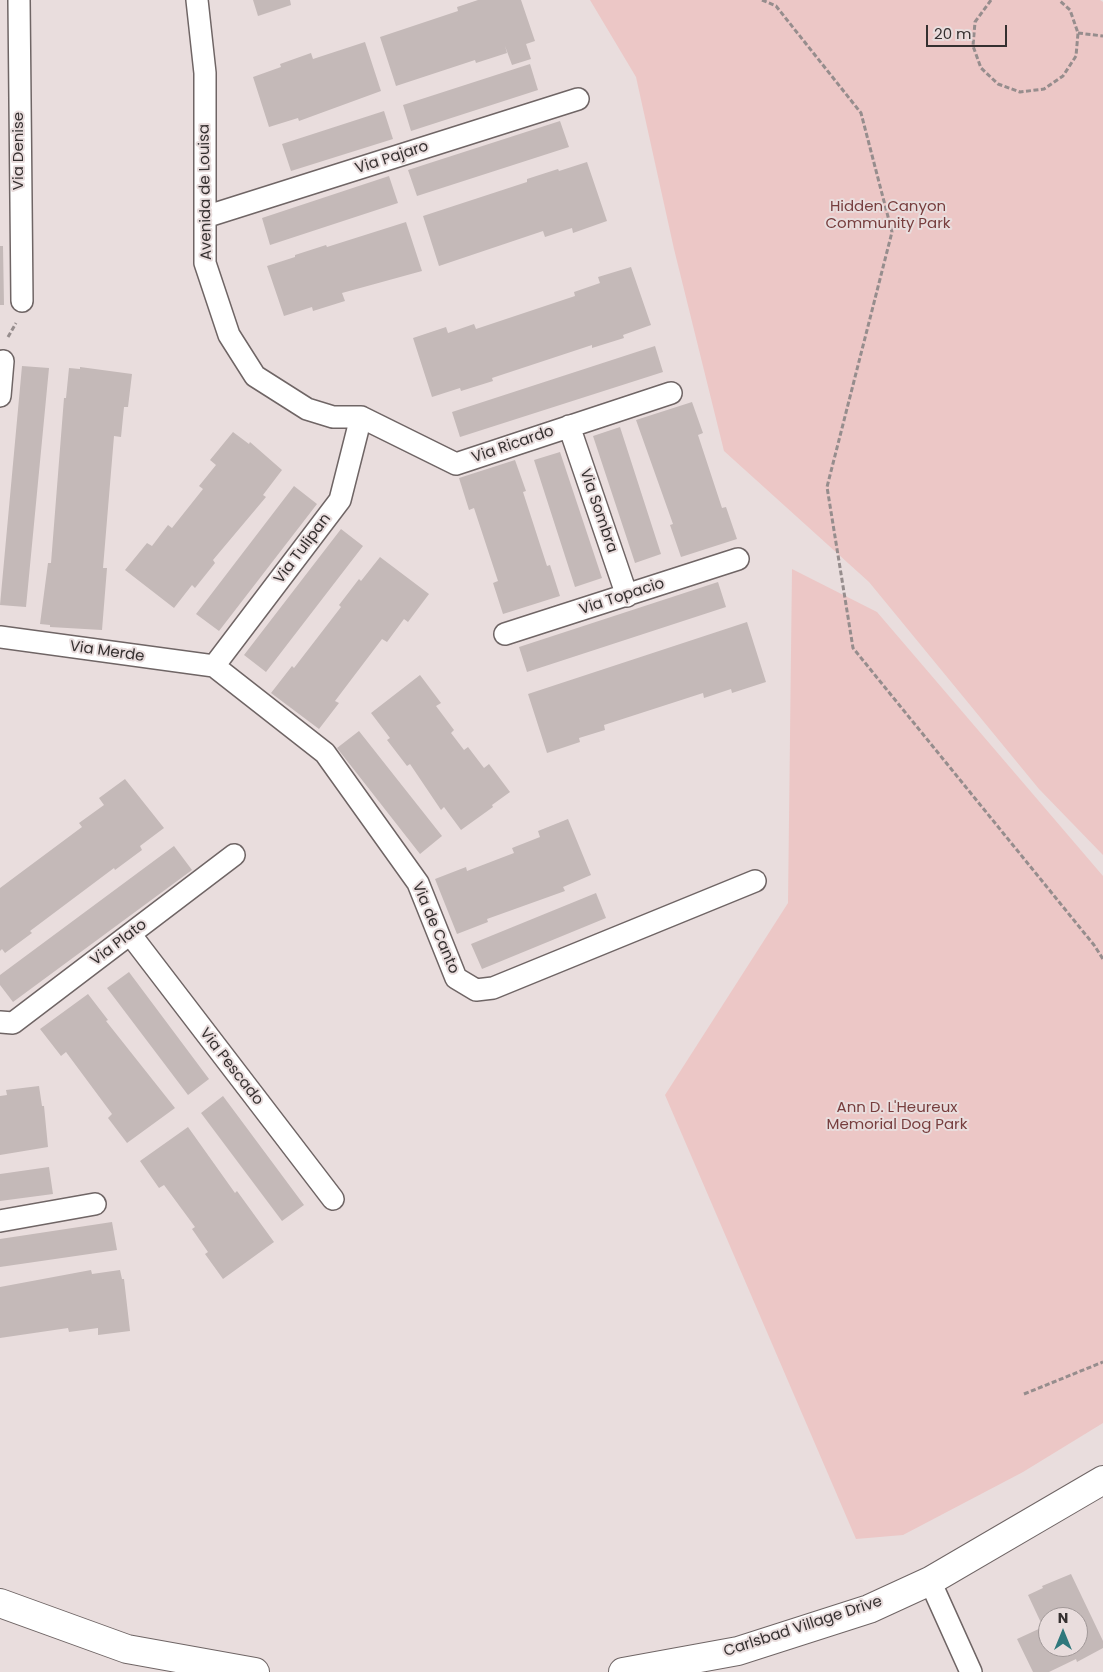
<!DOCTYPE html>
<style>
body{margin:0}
#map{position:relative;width:1103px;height:1672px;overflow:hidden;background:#e9dddd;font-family:Poppins,sans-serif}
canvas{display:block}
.north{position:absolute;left:1038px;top:1607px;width:50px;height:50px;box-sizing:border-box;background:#e9dddd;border:1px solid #a19898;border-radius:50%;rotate:0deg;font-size:14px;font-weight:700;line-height:20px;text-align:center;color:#353030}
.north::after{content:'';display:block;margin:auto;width:18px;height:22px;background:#2f787c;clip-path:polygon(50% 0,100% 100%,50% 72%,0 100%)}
.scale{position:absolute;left:926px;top:25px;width:81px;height:22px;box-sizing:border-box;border:2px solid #353030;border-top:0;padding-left:6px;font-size:15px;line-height:18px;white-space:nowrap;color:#353030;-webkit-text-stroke:4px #e9dddd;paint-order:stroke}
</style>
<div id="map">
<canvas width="1103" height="1672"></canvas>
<div class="north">N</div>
<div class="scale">20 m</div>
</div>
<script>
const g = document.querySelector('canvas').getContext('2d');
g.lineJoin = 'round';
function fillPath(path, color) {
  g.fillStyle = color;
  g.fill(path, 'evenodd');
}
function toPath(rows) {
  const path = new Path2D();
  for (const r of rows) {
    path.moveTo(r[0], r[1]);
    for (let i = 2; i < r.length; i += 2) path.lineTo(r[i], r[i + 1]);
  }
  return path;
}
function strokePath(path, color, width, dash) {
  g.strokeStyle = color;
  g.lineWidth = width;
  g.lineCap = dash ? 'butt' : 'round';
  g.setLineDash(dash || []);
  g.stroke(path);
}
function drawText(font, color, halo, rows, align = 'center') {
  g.font = font + ' Poppins,sans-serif';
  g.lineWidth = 4;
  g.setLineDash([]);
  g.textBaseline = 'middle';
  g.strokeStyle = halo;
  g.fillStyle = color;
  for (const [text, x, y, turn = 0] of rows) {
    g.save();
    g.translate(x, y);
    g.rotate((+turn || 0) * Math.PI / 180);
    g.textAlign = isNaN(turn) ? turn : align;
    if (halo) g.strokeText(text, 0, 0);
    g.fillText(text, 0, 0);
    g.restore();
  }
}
fillPath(toPath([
 [590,0,1100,0,1103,2,1103,855,1039,789,869,582,724,451,674,249,636,77],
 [792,569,877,612,1103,876,1103,1423,1023,1472,903,1535,856,1539,665,1095,788,903]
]), '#ecc7c6');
fillPath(toPath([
 [253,0,290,0,291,5,258,16],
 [478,0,521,0,535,41,526,44,531,59,512,65,505,46,507,53,476,63,475,60,396,86,380,37,458,11,457,7],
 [365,42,381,91,299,121,298,118,269,127,253,77,281,67,280,64,311,53,313,59],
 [530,64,538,90,411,131,403,105],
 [384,111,393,139,291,171,282,144],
 [560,121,569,147,417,196,408,170],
 [587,162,607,221,573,233,572,228,545,237,543,231,439,266,423,216,527,182,527,179,558,169,559,171],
 [389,176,398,203,270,245,262,218],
 [406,222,422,271,342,293,345,301,313,311,312,307,284,316,267,266,295,257,295,255,326,245,327,247],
 [0,246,3,246,4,305,0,305],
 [631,267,651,325,623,335,624,338,592,348,592,345,492,378,493,381,461,391,460,388,432,397,413,338,446,327,448,333,474,324,476,329,575,296,574,292,600,283,598,277],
 [655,346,663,372,460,437,452,412],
 [22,366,49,368,26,607,0,605],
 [80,367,132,374,128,407,124,407,121,437,114,436,103,568,107,568,102,630,50,627,50,625,40,624,48,563,51,563,64,398,66,398,69,368,80,369],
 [692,402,703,433,698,435,722,508,726,507,737,539,681,557,670,525,673,524,636,420],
 [620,427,661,554,635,563,593,436],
 [233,432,249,444,250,442,282,470,263,495,266,497,213,560,215,563,195,588,192,585,174,608,125,570,147,543,152,546,168,525,172,528,203,489,199,486,216,465,210,460],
 [560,452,602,578,575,587,534,460],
 [515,460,526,491,523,492,547,566,550,565,560,596,503,614,493,583,498,581,474,508,469,510,459,478],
 [294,486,317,504,219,631,196,614],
 [341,529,363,546,266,672,244,655],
 [380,557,429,594,408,622,404,619,387,642,382,639,335,701,339,703,319,729,271,693,292,666,294,668,341,607,339,605,359,579,361,581],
 [718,582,726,607,527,672,519,647],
 [747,622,766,682,732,693,731,689,704,698,703,693,604,725,605,730,579,738,580,742,547,753,528,694],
 [420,675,441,703,436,706,454,730,451,733,464,750,468,747,484,768,489,764,510,792,492,805,493,807,461,830,444,807,441,810,410,764,407,766,387,740,390,738,371,713],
 [359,731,442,836,420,854,337,748],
 [125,779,164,828,140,846,142,850,115,870,114,868,30,931,32,933,5,953,2,949,0,951,0,888,82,827,79,823,104,805,99,798],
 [568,819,591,875,563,887,565,891,487,919,488,922,457,934,435,879,466,867,467,871,514,853,512,848,540,837,538,831],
 [174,846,192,870,13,1002,0,985,0,975],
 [596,893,606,918,482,969,471,944],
 [129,972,209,1079,188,1095,107,988],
 [88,994,108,1020,106,1021,175,1108,127,1143,108,1118,112,1114,66,1052,61,1056,40,1029],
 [39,1086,42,1106,44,1106,48,1147,0,1155,0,1096,7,1095,6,1090],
 [223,1096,304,1205,282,1221,201,1113],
 [188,1127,235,1193,237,1191,274,1242,223,1279,205,1254,208,1252,192,1229,195,1227,164,1185,159,1188,140,1161],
 [49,1167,53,1194,0,1201,0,1174],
 [112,1222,117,1250,0,1267,0,1239],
 [91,1270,92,1274,120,1270,122,1279,124,1279,130,1331,98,1335,98,1328,69,1332,68,1328,0,1338,0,1287],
 [1071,1574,1103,1641,1103,1648,1077,1662,1076,1659,1049,1672,1033,1672,1017,1639,1043,1627,1028,1595,1043,1588,1042,1586],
 [1048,1617,1078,1617,1078,1647,1048,1647]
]), '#c4b9b8');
const street = toPath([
 [19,0,22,301],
 [197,0,205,73,205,263,229,335,255,376,307,409,333,417,361,417,456,464,671,393],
 [205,217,578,99],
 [0,396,3,361],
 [569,426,627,596],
 [505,634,738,559],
 [0,637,214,666],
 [214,666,325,753,418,883,456,978,476,990,493,988,755,881],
 [214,666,340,500,361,417],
 [130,934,333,1199],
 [0,1022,13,1023,234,855],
 [0,1221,95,1204],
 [930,1581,971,1672]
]);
const primary = toPath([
 [0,1603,127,1649,255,1672],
 [623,1672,738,1651,869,1609,930,1581,1103,1480]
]);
strokePath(street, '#6f6565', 24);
strokePath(primary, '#6f6565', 30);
strokePath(toPath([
 [762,0,776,6,861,113,892,232,827,487,853,648,1094,945,1103,959],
 [991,0,975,22,973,46,981,68,998,84,1020,92,1044,89,1063,76,1076,56,1078,33,1070,10,1059,0],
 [1078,33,1103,36],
 [8,337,16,323],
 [1024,1394,1103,1362]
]), '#968d8d', 3, [5, 2.5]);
strokePath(street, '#fff', 21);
strokePath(primary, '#fff', 28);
drawText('15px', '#353030', '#e9dddd', [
 ["Via Denise",19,151,-90],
 ["Via Pajaro",392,158,-18],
 ["Avenida de Louisa",206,192,-91],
 ["Via Ricardo",513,445,-19],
 ["Via Sombra",598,511,71],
 ["Via Tulipan",303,549,-53],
 ["Via Topacio",622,597,-18],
 ["Via Merde",107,652,8],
 ["Via de Canto",435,928,67],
 ["Via Plato",119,943,-37],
 ["Via Pescado",231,1067,52],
 ["Carlsbad Village Drive",803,1627,-18]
]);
drawText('15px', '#773e3e', '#e9dddd', [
 ["Hidden Canyon",888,207],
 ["Community Park",888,224],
 ["Ann D. L'Heureux",897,1108],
 ["Memorial Dog Park",897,1125]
]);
</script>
